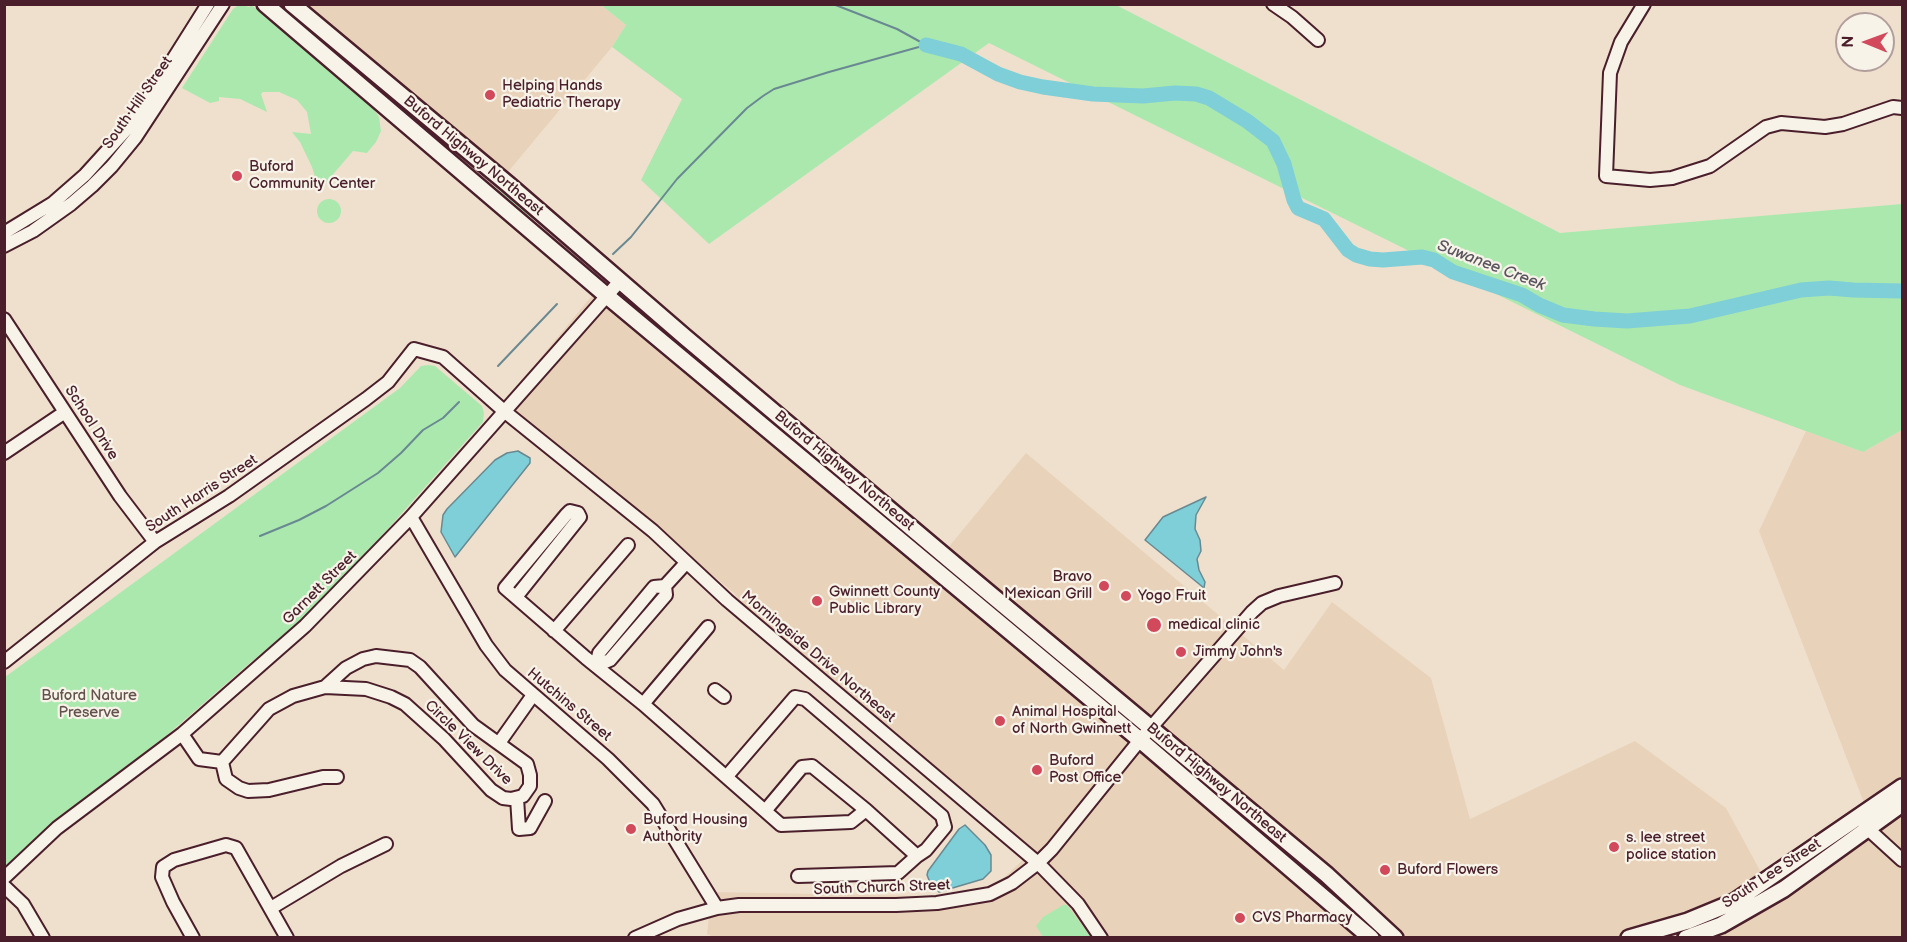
<!DOCTYPE html>
<style>
body{margin:0}
#map{position:relative;width:1907px;height:942px;overflow:hidden;background:#efe0cd;font-family:"Balsamiq Sans",sans-serif}
canvas{display:block}
.frame{position:absolute;inset:0;border:6px solid #4a1f2b;pointer-events:none}
.north{position:absolute;left:1835px;top:12px;width:60px;height:60px;box-sizing:border-box;background:#f7f3e8;border:2px solid #b29e9c;border-radius:50%;rotate:271deg;font-size:16px;font-weight:700;line-height:24px;text-align:center;color:#4a1f2b}
.north::after{content:'';display:block;margin:auto;width:21px;height:27px;background:#d1495b;clip-path:polygon(50% 0,100% 100%,50% 72%,0 100%)}
</style>
<div id="map">
<canvas width="1907" height="942"></canvas>
<div class="frame"></div>
<div class="north">N</div>
</div>
<script>
const g = document.querySelector('canvas').getContext('2d');
g.lineJoin = 'round';
function fillPath(path, color) {
  g.fillStyle = color;
  g.fill(path, 'evenodd');
}
function toPath(rows) {
  const path = new Path2D();
  for (const r of rows) {
    if (r.length === 3) {
      path.moveTo(r[0] + r[2], r[1]);
      path.arc(r[0], r[1], r[2], 0, 2 * Math.PI);
      continue;
    }
    path.moveTo(r[0], r[1]);
    for (let i = 2; i < r.length; i += 2) path.lineTo(r[i], r[i + 1]);
  }
  return path;
}
function strokePath(path, color, width, dash) {
  g.strokeStyle = color;
  g.lineWidth = width;
  g.lineCap = dash ? 'butt' : 'round';
  g.setLineDash(dash || []);
  g.stroke(path);
}
function drawText(font, color, halo, rows, align = 'center') {
  g.font = font + ' "Balsamiq Sans",sans-serif';
  g.lineWidth = 4.5;
  g.setLineDash([]);
  g.textBaseline = 'middle';
  g.strokeStyle = halo;
  g.fillStyle = color;
  for (const [text, x, y, turn = 0] of rows) {
    g.save();
    g.translate(x, y);
    g.rotate((+turn || 0) * Math.PI / 180);
    g.textAlign = isNaN(turn) ? turn : align;
    if (halo) g.strokeText(text, 0, 0);
    g.fillText(text, 0, 0);
    g.restore();
  }
}
fillPath(toPath([
 [286,5,601,5,626,25,612,47,493,190],
 [609,275,871,509,938,560,1026,453,1284,670,1332,602,1431,678,1470,819,1635,741,1726,808,1769,887,1839,848,1871,821,1759,531,1806,431,1863,452,1902,430,1902,937,713,937,707,934,712,892,984,897,1034,849,782,648,734,593,504,402]
]), '#e9d2ba');
fillPath(toPath([
 [240,4,249,7,251,5,261,12,371,105,379,117,381,131,376,142,367,153,353,151,323,186,317,189,313,187,311,179,315,177,312,167,300,142,292,132,311,134,307,112,297,100,279,92,263,92,261,94,267,112,240,99,219,97,219,101,210,103,182,88,233,9],
 [601,5,1116,5,1560,233,1902,204,1902,430,1863,452,1680,385,989,43,709,244,641,180,682,99,612,47,626,25],
 [493,186,521,205,543,223,542,225,514,206,491,187],
 [329,211,12],
 [691,354,713,368,884,514,864,502,690,355],
 [428,365,435,366,482,406,484,413,483,422,314,612,251,662,166,736,74,807,5,868,5,677,400,388,421,366],
 [1063,905,1067,905,1091,937,1043,937,1036,926,1043,917]
]), '#abe8ae');
const water = toPath([
 [518,451,530,458,530,463,455,557,441,532,443,515,447,509,495,460,507,453,518,451],
 [1206,497,1196,515,1195,529,1200,540,1201,551,1197,559,1199,570,1205,582,1204,588,1145,540,1163,517,1206,497],
 [965,825,985,845,991,855,991,871,983,879,939,892,929,880,927,875,928,871,959,829,965,825]
]);
fillPath(water, '#7ecfd7');
strokePath(water, '#698992', 1.5);
strokePath(toPath([
 [833,4,897,29,926,45],
 [613,254,631,237,677,179,747,108,763,96,774,89,829,72,926,45],
 [498,366,557,304],
 [260,536,299,520,326,506,378,473,401,453,423,430,443,418,459,402]
]), '#698992', 2);
strokePath(toPath([
 [926,45,961,54,998,74,1020,82,1043,87,1093,94,1143,96,1175,93,1196,94,1209,98,1247,121,1273,141,1284,164,1294,200,1298,208,1324,219,1348,250,1356,255,1370,259,1383,260,1422,257,1434,260,1453,272,1522,295,1539,305,1563,315,1594,319,1627,321,1690,316,1801,290,1829,288,1853,290,1902,291]
]), '#7ecfd7', 15);
const minor = toPath([
 [1273,4,1292,17,1318,40],
 [1644,4,1621,42,1610,73,1606,176,1650,180,1672,178,1710,166,1766,127,1781,123,1825,127,1843,124,1893,107,1902,108],
 [4,233,53,203,85,175,115,142,126,130,155,88,208,4],
 [4,246,33,231,71,204,92,186,112,166,135,138,223,4],
 [4,319,120,496,155,542],
 [4,453,65,412],
 [411,517,486,645,505,670,608,759,653,804,717,908],
 [665,586,666,595,610,660,596,666,599,653,654,587,665,586,686,563],
 [516,597,580,517,578,513,570,511,566,515,505,588,586,658,643,704,781,825,851,822,866,810,917,856,898,873,798,876],
 [554,631,628,545],
 [376,656,410,660,420,667,473,725,527,764,530,775,530,786,523,796,511,799,503,798,491,790,444,739,405,704,391,697,366,689,325,687,346,668,363,659,376,656],
 [4,662,155,542,229,496,366,399,388,382,414,349,443,357,504,411,653,531,727,600,1038,863,1078,904,1101,938],
 [715,690,724,697],
 [643,704,708,627],
 [182,734,199,759,222,762,226,779,239,788,248,791,269,790,323,777,337,777],
 [499,743,533,695],
 [222,762,269,709,293,696,325,687],
 [727,776,795,697,805,699,942,816,945,827,926,850,917,856],
 [517,798,519,829,530,828,545,801],
 [765,811,802,767,812,766,866,810],
 [1863,821,1868,829,1902,860],
 [4,878,57,828,182,734,305,626,411,517,620,281],
 [4,886,23,904,43,938],
 [271,908,341,866,386,844],
 [193,938,173,902,162,877,163,867,174,860,226,845,236,848,287,938],
 [635,938,678,919,717,908,739,905,896,905,937,903,990,894,1012,883,1038,863,1052,849,1140,740,1252,612,1262,603,1279,596,1335,583]
]);
const major = toPath([
 [265,4,607,296,1140,740,1371,938],
 [292,4,509,185,685,337,959,568,1327,875,1395,938],
 [1629,938,1688,921,1734,902,1902,787],
 [1686,938,1721,925,1784,889,1902,804]
]);
strokePath(minor, '#4a1f2b', 16);
strokePath(major, '#4a1f2b', 20);
strokePath(minor, '#f7f3e8', 12);
strokePath(major, '#f7f3e8', 15);
for (const [x, y, r, color] of [
 [490,95,6,"#d1495b"],
 [237,176,6,"#d1495b"],
 [1104,586,6,"#d1495b"],
 [1126,596,6,"#d1495b"],
 [817,601,6,"#d1495b"],
 [1154,625,8,"#d1495b"],
 [1181,652,6,"#d1495b"],
 [1000,721,6,"#d1495b"],
 [1037,770,6,"#d1495b"],
 [631,829,6,"#d1495b"],
 [1614,847,6,"#d1495b"],
 [1385,870,6,"#d1495b"],
 [1240,918,6,"#d1495b"]
]) {
  const dot = new Path2D();
  dot.arc(x, y, r, 0, 2 * Math.PI);
  g.fillStyle = color;
  g.fill(dot);
  strokePath(dot, '#f7f3e8', 2);
}
drawText('15px', '#4a1f2b', '#f7f3e8', [
 ["Helping Hands",502,86],
 ["Pediatric Therapy",502,103],
 ["Buford",249,167],
 ["Community Center",249,184],
 ["Bravo",1092,577,"right"],
 ["Mexican Grill",1092,594,"right"],
 ["Gwinnett County",829,592],
 ["Public Library",829,609],
 ["Yogo Fruit",1138,596],
 ["medical clinic",1168,625],
 ["Jimmy John's",1193,652],
 ["Animal Hospital",1012,712],
 ["of North Gwinnett",1012,729],
 ["Buford",1049,761],
 ["Post Office",1049,778],
 ["Buford Housing",643,820],
 ["Authority",643,837],
 ["s. lee street",1626,838],
 ["police station",1626,855],
 ["Buford Flowers",1397,870],
 ["CVS Pharmacy",1252,918]
], 'left');
drawText('15px', '#4a1f2b', '#f7f3e8', [
 ["South Hill Street",138,103,-55],
 ["Buford Highway Northeast",473,156,40],
 ["School Drive",91,423,57],
 ["Buford Highway Northeast",844,471,40],
 ["South Harris Street",202,494,-33],
 ["Garnett Street",320,588,-45],
 ["Morningside Drive Northeast",818,657,40],
 ["Hutchins Street",569,705,40],
 ["Circle View Drive",468,743,44],
 ["Buford Highway Northeast",1216,783,40],
 ["South Lee Street",1772,874,-33],
 ["South Church Street",882,888,-2]
]);
drawText('15px', '#62514c', '#f7f3e8', [
 ["Buford Nature",89,696],
 ["Preserve",89,713]
]);
drawText('italic 16px', '#5a545f', '#f7f3e8', [
 ["Suwanee Creek",1491,266,21]
]);
</script>
